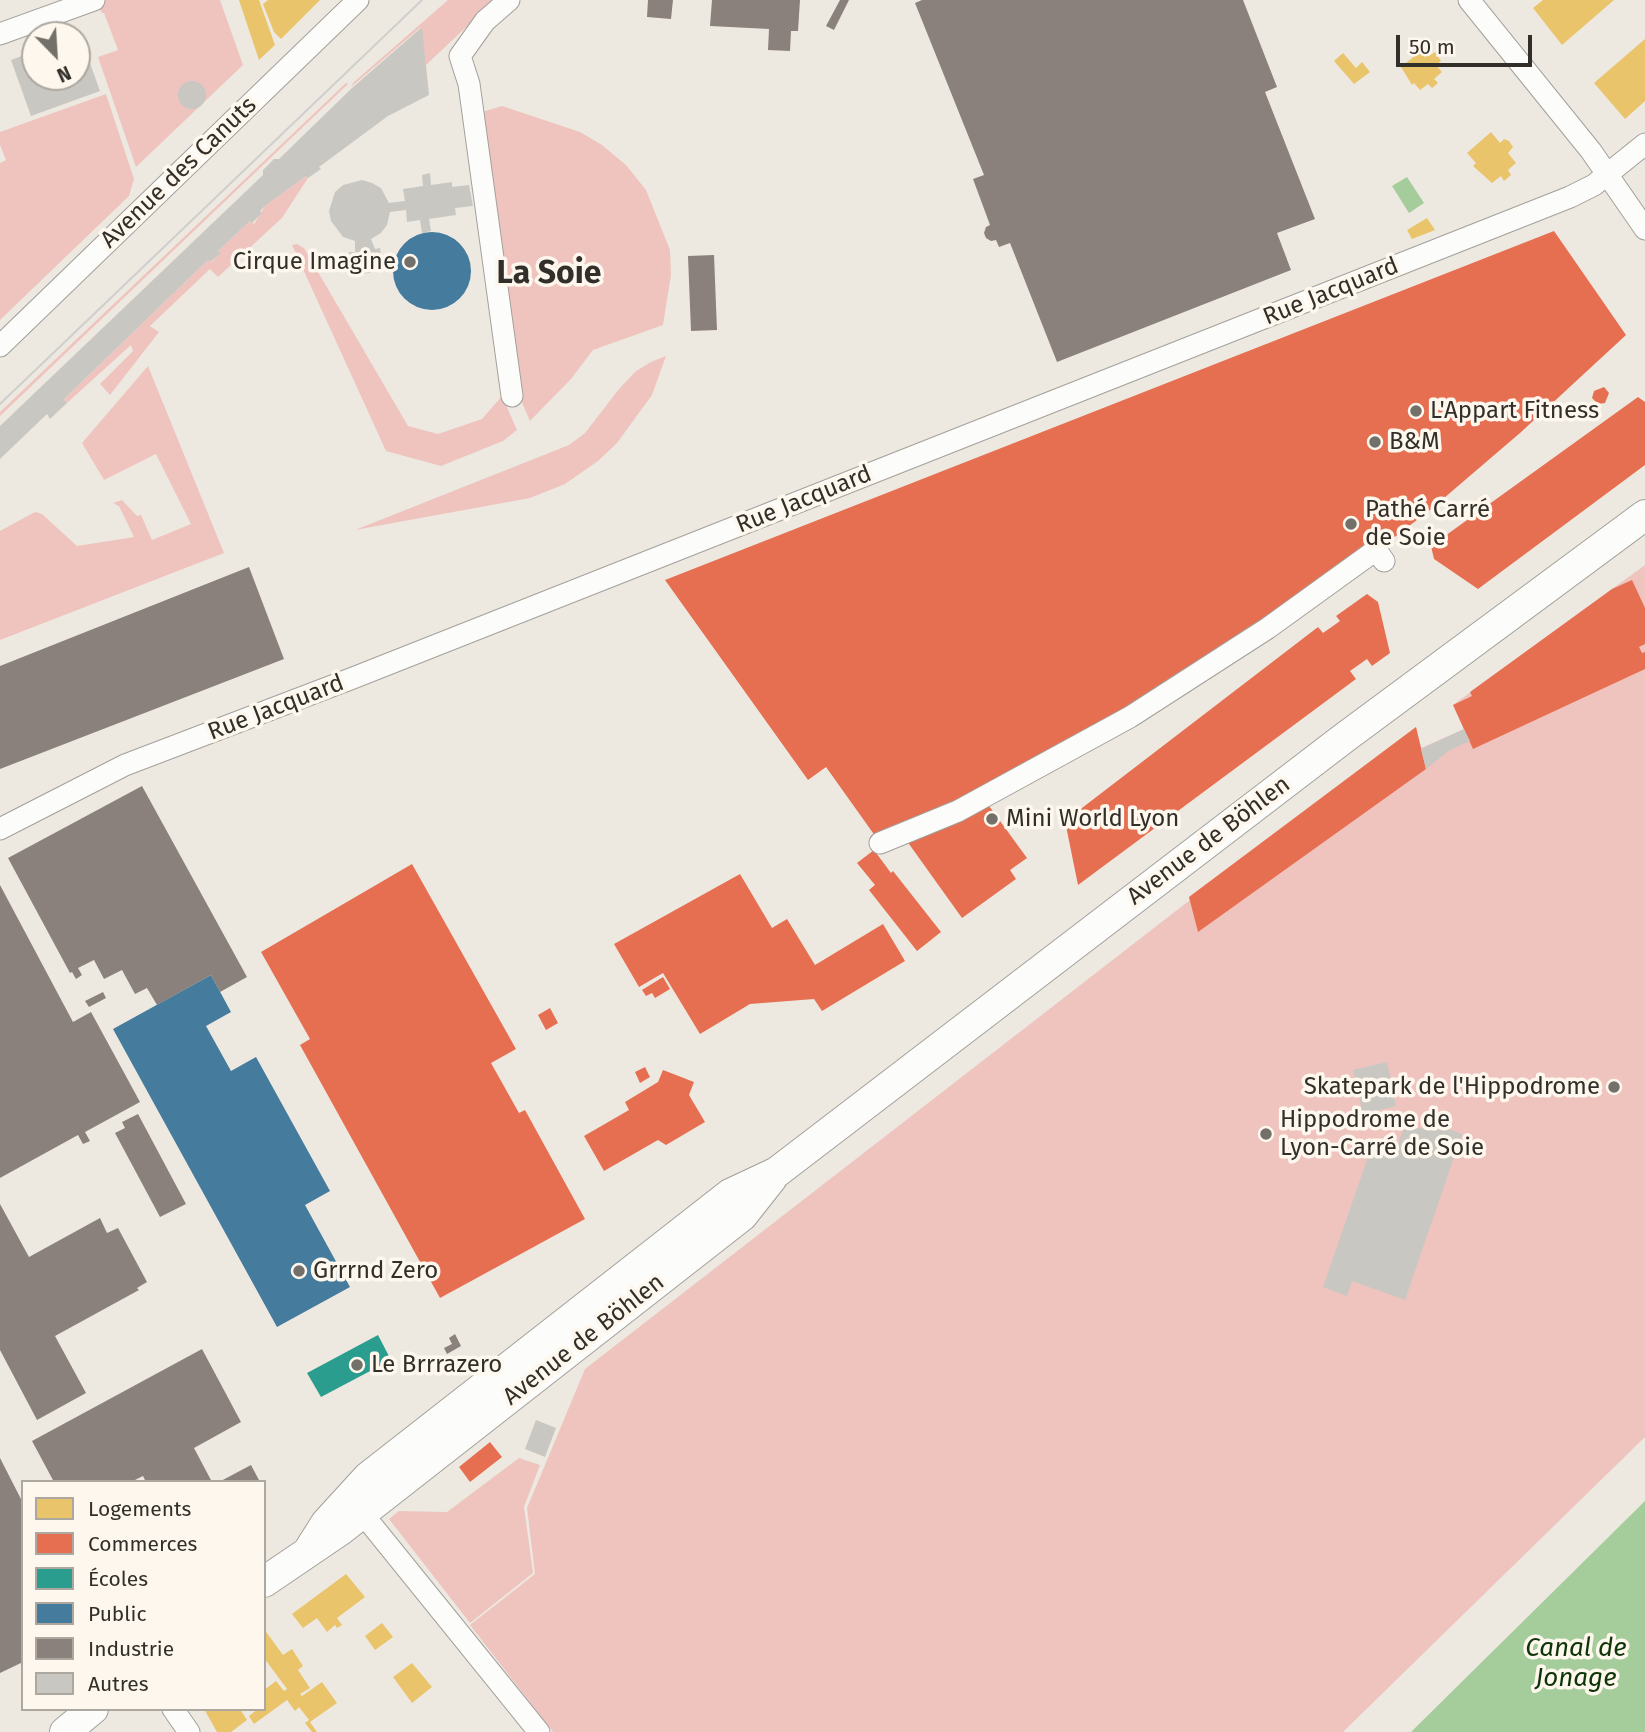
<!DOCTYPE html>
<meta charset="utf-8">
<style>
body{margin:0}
#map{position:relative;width:1645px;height:1732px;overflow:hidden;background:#ede9e1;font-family:"Fira Sans",sans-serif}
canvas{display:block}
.legend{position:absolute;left:21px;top:1480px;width:245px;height:231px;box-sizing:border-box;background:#fef7ed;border:2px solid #aca79f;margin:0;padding:9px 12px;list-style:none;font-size:21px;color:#322f2a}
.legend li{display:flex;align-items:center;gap:14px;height:35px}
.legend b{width:35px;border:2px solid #aca79f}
.north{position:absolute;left:21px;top:21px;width:70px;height:70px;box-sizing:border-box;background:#fef7ed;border:2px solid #aca79f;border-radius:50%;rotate:156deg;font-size:19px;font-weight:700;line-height:28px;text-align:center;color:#322f2a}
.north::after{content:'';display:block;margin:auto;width:24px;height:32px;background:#73706a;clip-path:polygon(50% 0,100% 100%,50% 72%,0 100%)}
.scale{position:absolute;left:1396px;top:35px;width:136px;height:32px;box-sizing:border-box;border:4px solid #322f2a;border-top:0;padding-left:9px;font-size:21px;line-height:24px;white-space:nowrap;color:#322f2a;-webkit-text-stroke:5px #fef7ed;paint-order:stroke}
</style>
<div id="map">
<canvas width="1645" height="1732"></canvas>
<ul class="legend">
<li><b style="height:19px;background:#e9c46a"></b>Logements</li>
<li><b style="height:19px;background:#e76f51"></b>Commerces</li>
<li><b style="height:19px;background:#2a9d8f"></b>Écoles</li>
<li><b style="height:19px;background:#457b9d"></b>Public</li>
<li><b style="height:19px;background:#8a817c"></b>Industrie</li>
<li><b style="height:19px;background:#c9c7c2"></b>Autres</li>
</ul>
<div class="north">N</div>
<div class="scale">50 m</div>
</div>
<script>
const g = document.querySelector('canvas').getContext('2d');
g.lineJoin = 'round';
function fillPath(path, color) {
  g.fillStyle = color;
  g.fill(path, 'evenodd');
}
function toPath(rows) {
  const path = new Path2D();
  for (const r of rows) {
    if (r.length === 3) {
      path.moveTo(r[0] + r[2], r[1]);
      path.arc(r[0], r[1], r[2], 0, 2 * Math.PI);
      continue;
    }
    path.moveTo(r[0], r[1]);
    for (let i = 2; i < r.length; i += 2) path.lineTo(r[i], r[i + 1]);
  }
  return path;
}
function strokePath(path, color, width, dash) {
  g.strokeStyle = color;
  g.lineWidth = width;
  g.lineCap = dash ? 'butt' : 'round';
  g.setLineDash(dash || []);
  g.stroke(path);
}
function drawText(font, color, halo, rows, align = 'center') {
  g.font = font + ' "Fira Sans",sans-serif';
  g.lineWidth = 7;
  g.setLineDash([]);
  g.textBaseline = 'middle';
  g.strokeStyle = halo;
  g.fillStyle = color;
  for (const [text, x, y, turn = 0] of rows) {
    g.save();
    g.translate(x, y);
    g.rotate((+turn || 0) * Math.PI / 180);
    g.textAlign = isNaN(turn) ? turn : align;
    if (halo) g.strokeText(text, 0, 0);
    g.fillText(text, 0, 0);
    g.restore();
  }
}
fillPath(toPath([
 [107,0,220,0,243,65,136,167,98,57,118,50,104,13,102,13,98,3],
 [448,0,495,0,426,65,421,27,351,87,354,82],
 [346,83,348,84,0,416,0,412],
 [106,94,134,179,129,196,0,320,0,163,6,160,0,145,0,132],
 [502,106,580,132,602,145,626,165,646,190,670,250,671,275,663,325,593,350,571,379,530,421,517,391,502,393,490,314,465,117],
 [306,176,308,178,282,218,218,277,210,269,150,326,159,332,110,395,100,384,133,351,131,345,67,403,64,399,208,260,211,262,220,253,218,251,250,221,254,224,265,206],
 [297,244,304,248,408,426,438,434,482,419,502,396,517,430,503,441,441,466,386,451,292,245],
 [666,356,652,395,617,443,598,461,565,484,530,498,355,530,569,445,585,433,619,389,636,371,651,362],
 [148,366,224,553,0,640,0,531,35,512,42,514,77,546,134,537,119,506,113,503,122,500,137,516,141,515,152,540,191,524,156,454,104,480,82,443],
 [1645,565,1645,1437,1343,1732,553,1732,470,1625,535,1574,527,1508,585,1369,1190,900,1189,897,1416,727,1421,748,1464,729,1453,705],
 [519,1458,540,1465,524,1507,533,1573,470,1623,389,1519,399,1511,447,1512]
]), '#efc4bf');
fillPath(toPath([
 [1407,177,1424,203,1409,213,1392,186],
 [1645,1501,1645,1732,1411,1732]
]), '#a5cc9b');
fillPath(toPath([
 [239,0,259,0,275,45,259,60],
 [268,0,320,0,281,39,274,32,263,4],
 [1543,0,1614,0,1562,45,1533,8],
 [1645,39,1645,101,1625,119,1594,83],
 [1423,49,1429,56,1435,52,1441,61,1436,65,1442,72,1434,79,1438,83,1432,88,1428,84,1420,90,1414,83,1412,85,1401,67],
 [1343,53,1356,68,1362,62,1370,72,1354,84,1334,61],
 [1491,132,1500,143,1504,139,1509,141,1513,147,1508,153,1516,163,1508,170,1511,175,1504,181,1501,176,1492,183,1473,166,1476,163,1467,153],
 [1427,218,1435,230,1412,239,1407,230],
 [346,1574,365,1597,337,1618,342,1625,337,1628,335,1625,327,1632,317,1618,303,1628,292,1614],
 [382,1623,393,1637,375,1650,365,1636],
 [264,1629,283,1655,292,1649,303,1666,298,1670,310,1688,300,1694,302,1696,322,1682,337,1703,310,1722,317,1732,312,1732,305,1723,309,1720,299,1707,295,1711,287,1700,254,1724,249,1716,258,1709,264,1709,264,1690,276,1681,284,1691,287,1689,264,1658],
 [412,1663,432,1687,412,1703,393,1677],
 [204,1709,240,1709,247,1720,231,1732,217,1732]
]), '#e9c46a');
fillPath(toPath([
 [1554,231,1626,335,1520,433,1430,510,1320,594,984,799,1027,858,1010,870,1016,879,962,918,904,837,883,847,826,767,808,780,665,580],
 [1604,387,1609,393,1605,403,1598,404,1592,398,1594,391],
 [1638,397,1645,402,1645,465,1478,589,1434,559,1431,546],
 [1632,580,1645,608,1645,644,1639,647,1642,653,1645,652,1645,669,1473,749,1453,705,1472,696,1470,692,1612,589],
 [1367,594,1378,602,1390,653,1372,666,1367,659,1350,671,1356,679,1078,885,1065,821,1318,627,1323,633,1340,621,1336,616],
 [1416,727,1426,769,1198,932,1189,897],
 [874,850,891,873,893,871,941,932,917,951,869,890,875,885,857,863],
 [412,864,516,1049,491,1063,519,1113,525,1110,585,1219,440,1298,300,1045,310,1039,261,952],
 [740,874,772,928,787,919,815,965,883,924,905,961,822,1011,814,999,750,1004,700,1034,663,973,639,987,614,944],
 [663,977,670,989,655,998,652,993,646,996,642,990],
 [550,1008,558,1023,546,1030,538,1015],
 [645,1067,650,1077,640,1083,635,1072],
 [663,1070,694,1082,689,1095,705,1122,666,1145,658,1140,604,1171,584,1136,629,1110,625,1102,658,1082],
 [490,1442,502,1457,470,1482,459,1467]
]), '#e76f51');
fillPath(toPath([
 [378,1335,391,1360,321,1397,307,1373]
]), '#2a9d8f');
fillPath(toPath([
 [432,271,39],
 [211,975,231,1012,206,1026,231,1071,256,1057,330,1191,305,1205,350,1287,277,1327,113,1029]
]), '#457b9d');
fillPath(toPath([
 [648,0,673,0,671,19,647,17],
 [712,0,800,0,798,31,791,31,790,51,768,50,769,29,710,26],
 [840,0,849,0,834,30,826,26],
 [922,0,1243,0,1277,87,1265,92,1315,219,1277,233,1291,270,1057,362,1010,243,999,247,996,240,991,241,986,238,984,233,986,227,990,225,973,179,984,175,915,3],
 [714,255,717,330,691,331,688,256],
 [249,567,284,659,0,769,0,666],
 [142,786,247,977,220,992,211,975,157,1005,147,988,135,994,122,970,104,979,94,960,78,968,82,975,76,979,72,972,70,973,8,858],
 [0,885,73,1022,91,1012,140,1102,85,1132,90,1141,83,1144,78,1135,0,1178],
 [103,992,106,998,89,1007,85,1001],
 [138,1114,186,1204,160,1217,115,1133,125,1128,122,1122],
 [0,1204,29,1257,100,1218,107,1233,118,1228,147,1282,137,1288,139,1290,55,1336,86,1393,37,1420,0,1350],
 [455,1334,461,1346,447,1354,444,1348,452,1344,449,1338],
 [202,1349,241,1422,194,1448,212,1482,146,1482,143,1476,131,1482,54,1482,32,1441],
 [0,1458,23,1503,23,1662,0,1673],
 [251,1465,260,1482,219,1482]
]), '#8a817c');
fillPath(toPath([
 [422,27,429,95,388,116,319,167,321,169,308,178,306,176,265,206,260,211,262,213,252,223,250,221,218,251,221,253,210,262,208,260,64,399,67,403,50,419,47,414,0,459,0,426,263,175,263,170,274,159,279,159,352,88],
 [80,35,100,91,31,116,11,60,35,51,35,77,77,77,77,36],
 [192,95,14],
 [430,173,431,185,452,182,452,187,469,185,473,206,455,208,456,215,429,219,431,231,422,233,420,220,407,222,406,210,390,212,387,225,381,233,371,239,375,249,380,248,383,271,353,275,349,252,355,252,355,241,343,237,331,221,329,211,335,192,343,185,362,180,372,183,381,188,389,203,405,201,403,189,423,186,422,175],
 [1464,729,1470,741,1450,750,1426,769,1421,749],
 [1387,1062,1396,1106,1363,1114,1353,1070],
 [1440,1126,1462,1134,1405,1300,1352,1281,1347,1296,1323,1287,1369,1154,1379,1151,1394,1156,1403,1130],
 [536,1420,556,1428,545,1457,525,1449]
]), '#c9c7c2');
const street = toPath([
 [509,0,485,21,460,56,469,84,512,396],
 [1469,0,1591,151,1645,229],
 [0,34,94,0],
 [0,346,358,0],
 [0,829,125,765,353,678,1570,197,1594,185,1645,144],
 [880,843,958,811,1130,717,1268,628,1376,550,1384,561],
 [362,1513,539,1732],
 [173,1709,189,1732]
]);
const secondary = toPath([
 [309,1550,326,1523,368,1477,730,1194,777,1172,1344,738,1645,515],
 [264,1582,342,1529,742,1216,772,1178],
 [65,1732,93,1709]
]);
strokePath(street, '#a39f9a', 23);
strokePath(secondary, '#a39f9a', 32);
strokePath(street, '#fcfcfa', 21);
strokePath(secondary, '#fcfcfa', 30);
strokePath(toPath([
 [0,404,422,0]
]), '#cfcfcd', 2);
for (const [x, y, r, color] of [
 [410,262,7,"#73706a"],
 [1416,411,7,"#73706a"],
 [1375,442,7,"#73706a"],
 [1351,524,7,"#73706a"],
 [992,819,7,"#73706a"],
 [1614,1087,7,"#73706a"],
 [1266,1134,7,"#73706a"],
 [299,1271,7,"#73706a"],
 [357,1365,7,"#73706a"]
]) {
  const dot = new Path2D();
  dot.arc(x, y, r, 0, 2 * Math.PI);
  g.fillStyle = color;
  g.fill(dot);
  strokePath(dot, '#fef7ed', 2.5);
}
drawText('24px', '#322f2a', '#fef7ed', [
 ["Avenue des Canuts",179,173,-44],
 ["Rue Jacquard",1331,292,-22],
 ["Rue Jacquard",804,500,-22],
 ["Rue Jacquard",276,708,-21],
 ["Avenue de Böhlen",1209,841,-37],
 ["Avenue de Böhlen",584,1340,-38]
]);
drawText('24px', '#322f2a', '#fef7ed', [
 ["Cirque Imagine",396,262,"right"],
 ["L'Appart Fitness",1430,411],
 ["B&M",1389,442],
 ["Pathé Carré",1365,510],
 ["de Soie",1365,538],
 ["Mini World Lyon",1006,819],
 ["Skatepark de l'Hippodrome",1600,1087,"right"],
 ["Hippodrome de",1280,1120],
 ["Lyon-Carré de Soie",1280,1148],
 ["Grrrnd Zero",313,1271],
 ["Le Brrrazero",371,1365]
], 'left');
drawText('italic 26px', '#0e3508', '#fef7ed', [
 ["Canal de",1576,1649],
 ["Jonage",1576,1679]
]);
drawText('bold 32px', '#322f2a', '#fef7ed', [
 ["La Soie",549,274]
]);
</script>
